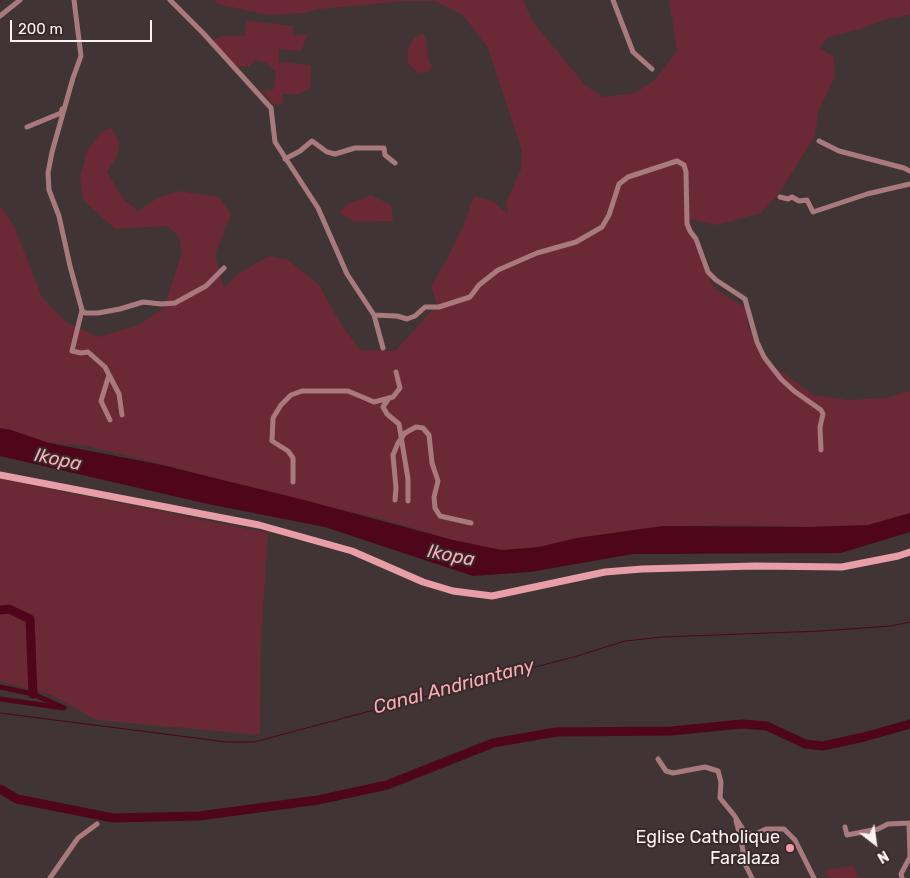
<!DOCTYPE html>
<style>
body{margin:0}
#map{position:relative;width:910px;height:878px;overflow:hidden;background:#413435;font-family:Rubik,sans-serif}
canvas{display:block}
.north{position:absolute;left:850px;top:818px;width:50px;height:50px;-webkit-text-stroke:4px #362a2b;paint-order:stroke;rotate:150deg;font-size:14px;font-weight:700;line-height:20px;text-align:center;color:#fbf2f3}
.north::after{content:'';display:block;margin:auto;width:18px;height:22px;background:#fbf2f3;clip-path:polygon(50% 0,100% 100%,50% 72%,0 100%)}
.scale{position:absolute;left:10px;top:20px;width:142px;height:22px;box-sizing:border-box;border:2px solid #fbf2f3;border-top:0;padding-left:6px;font-size:15px;line-height:18px;white-space:nowrap;color:#fbf2f3;-webkit-text-stroke:4px #362a2b;paint-order:stroke}
</style>
<div id="map">
<canvas width="910" height="878"></canvas>
<div class="north">N</div>
<div class="scale">200 m</div>
</div>
<script>
const g = document.querySelector('canvas').getContext('2d');
g.lineJoin = 'round';
function fillPath(path, color) {
  g.fillStyle = color;
  g.fill(path, 'evenodd');
}
function toPath(rows) {
  const path = new Path2D();
  for (const r of rows) {
    path.moveTo(r[0], r[1]);
    for (let i = 2; i < r.length; i += 2) path.lineTo(r[i], r[i + 1]);
  }
  return path;
}
function strokePath(path, color, width, dash) {
  g.strokeStyle = color;
  g.lineWidth = width;
  g.lineCap = dash ? 'butt' : 'round';
  g.setLineDash(dash || []);
  g.stroke(path);
}
function drawText(font, color, halo, rows, align = 'center') {
  g.font = font + ' Rubik,sans-serif';
  g.lineWidth = 4;
  g.setLineDash([]);
  g.textBaseline = 'middle';
  g.strokeStyle = halo;
  g.fillStyle = color;
  for (const [text, x, y, turn = 0] of rows) {
    g.save();
    g.translate(x, y);
    g.rotate((+turn || 0) * Math.PI / 180);
    g.textAlign = isNaN(turn) ? turn : align;
    if (halo) g.strokeText(text, 0, 0);
    g.fillText(text, 0, 0);
    g.restore();
  }
}
fillPath(toPath([
 [214,0,523,0,533,22,585,85,603,97,635,93,656,79,677,50,669,0,910,0,910,15,887,19,861,29,828,37,820,48,834,57,835,77,818,112,815,136,778,195,761,213,717,225,690,219,694,240,706,272,715,289,745,307,749,329,762,358,814,395,848,400,886,398,910,391,910,513,878,523,833,530,808,527,745,525,663,526,577,538,539,547,510,550,487,550,378,518,225,483,178,468,86,446,44,442,11,430,0,428,0,205,14,226,42,297,66,322,98,337,139,325,164,308,182,252,179,237,168,226,115,229,83,200,80,178,87,151,101,132,112,128,119,142,117,157,107,172,124,200,138,211,156,199,178,191,219,197,231,214,215,255,224,288,238,274,269,256,288,260,319,285,341,324,360,350,395,351,437,305,431,286,444,265,464,224,474,196,491,200,508,214,506,202,521,169,522,151,488,48,463,15,435,1,405,1,320,9,303,13,268,15,218,4],
 [246,21,293,26,293,36,307,34,302,51,279,49,279,62,310,65,311,87,299,94,282,94,283,105,273,104,262,91,273,90,276,72,266,63,255,60,249,67,236,66,212,41,220,36,245,36],
 [423,33,426,40,428,59,432,66,428,72,418,73,408,63,408,49,414,38],
 [371,195,391,205,393,221,355,222,339,213,346,205],
 [0,479,268,533,261,641,260,735,96,720,52,695,0,681],
 [853,866,859,878,829,878,825,870]
]), '#6a2935');
fillPath(toPath([
 [0,428,11,430,49,443,162,465,304,500,453,540,502,550,539,547,577,538,663,526,808,527,868,525,910,513,910,532,841,553,633,554,530,572,473,576,325,527,208,504,0,456]
]), '#4f051a');
strokePath(toPath([
 [0,713,227,742,254,742,577,656,625,641,663,637,821,631,891,626,910,622]
]), '#4f051a', 1);
strokePath(toPath([
 [0,687,33,694,64,708,0,699]
]), '#4f051a', 5);
strokePath(toPath([
 [0,610,9,609,30,619,33,694],
 [0,789,17,799,113,818,199,816,318,800,387,785,493,743,556,732,671,731,742,724,767,726,805,744,823,746,864,737,910,724]
]), '#4f051a', 9);
strokePath(toPath([
 [74,0,81,56,73,78,52,152,48,173,49,190,59,216,70,266,82,310,85,313,98,313,120,309,143,302,161,304,175,303,206,286,224,268],
 [170,0,203,33,271,108,275,142,318,208,347,274,374,315,383,348],
 [613,0,633,52,652,69],
 [0,16,20,0],
 [27,127,61,113,62,109],
 [819,141,839,151,904,168,910,171],
 [285,159,300,151,312,141,327,152,335,154,355,148,384,148,385,155,395,163],
 [780,197,788,199,792,197,799,201,807,200,813,212,867,194,910,184],
 [82,310,72,351,81,353,88,352,105,367,119,394,122,415],
 [374,315,397,316,407,319,415,316,425,307,439,307,470,297,479,285,498,270,537,253,576,242,602,227,609,215,619,184,628,177,677,161,684,165,686,172,687,224,690,231,696,239,708,272,716,280,745,299,757,342,764,357,781,379,794,391,821,410,823,414,820,427,821,450],
 [109,375,101,401,110,420],
 [389,398,383,407,387,414,399,424,408,479,408,501],
 [293,482,293,458,288,451,272,441,273,418,281,405,291,395,302,391,348,391,374,402,393,397,400,388,396,372],
 [395,500,396,488,393,455,398,443,405,433,416,427,423,428,429,435,432,463,438,481,434,497,435,508,440,516,471,523],
 [658,759,666,771,673,773,705,767,718,771,721,782,720,798,734,815,744,831,753,835,766,829,784,829,795,840,814,878],
 [736,821,741,839,745,864,752,878],
 [845,827,847,835,878,829,888,824,910,823],
 [50,878,78,838,97,824],
 [902,878,901,874,910,857,909,823]
]), '#a87a7e', 5);
strokePath(toPath([
 [0,475,259,525,352,551,423,582,453,591,492,596,605,572,642,569,756,566,842,567,898,556,910,552]
]), '#e79ea6', 7);
for (const [x, y, r, color] of [
 [790,848,5,"#f49aa5"]
]) {
  const dot = new Path2D();
  dot.arc(x, y, r, 0, 2 * Math.PI);
  g.fillStyle = color;
  g.fill(dot);
  strokePath(dot, '#362a2b', 2);
}
drawText('18px', '#fbf2f3', '#362a2b', [
 ["Eglise Catholique",780,838],
 ["Faralaza",780,859]
], 'right');
drawText('italic 19px', '#fcabb4', '#362a2b', [
 ["Ikopa",58,460,12],
 ["Ikopa",451,556,11],
 ["Canal Andriantany",454,687,-15]
]);
</script>
